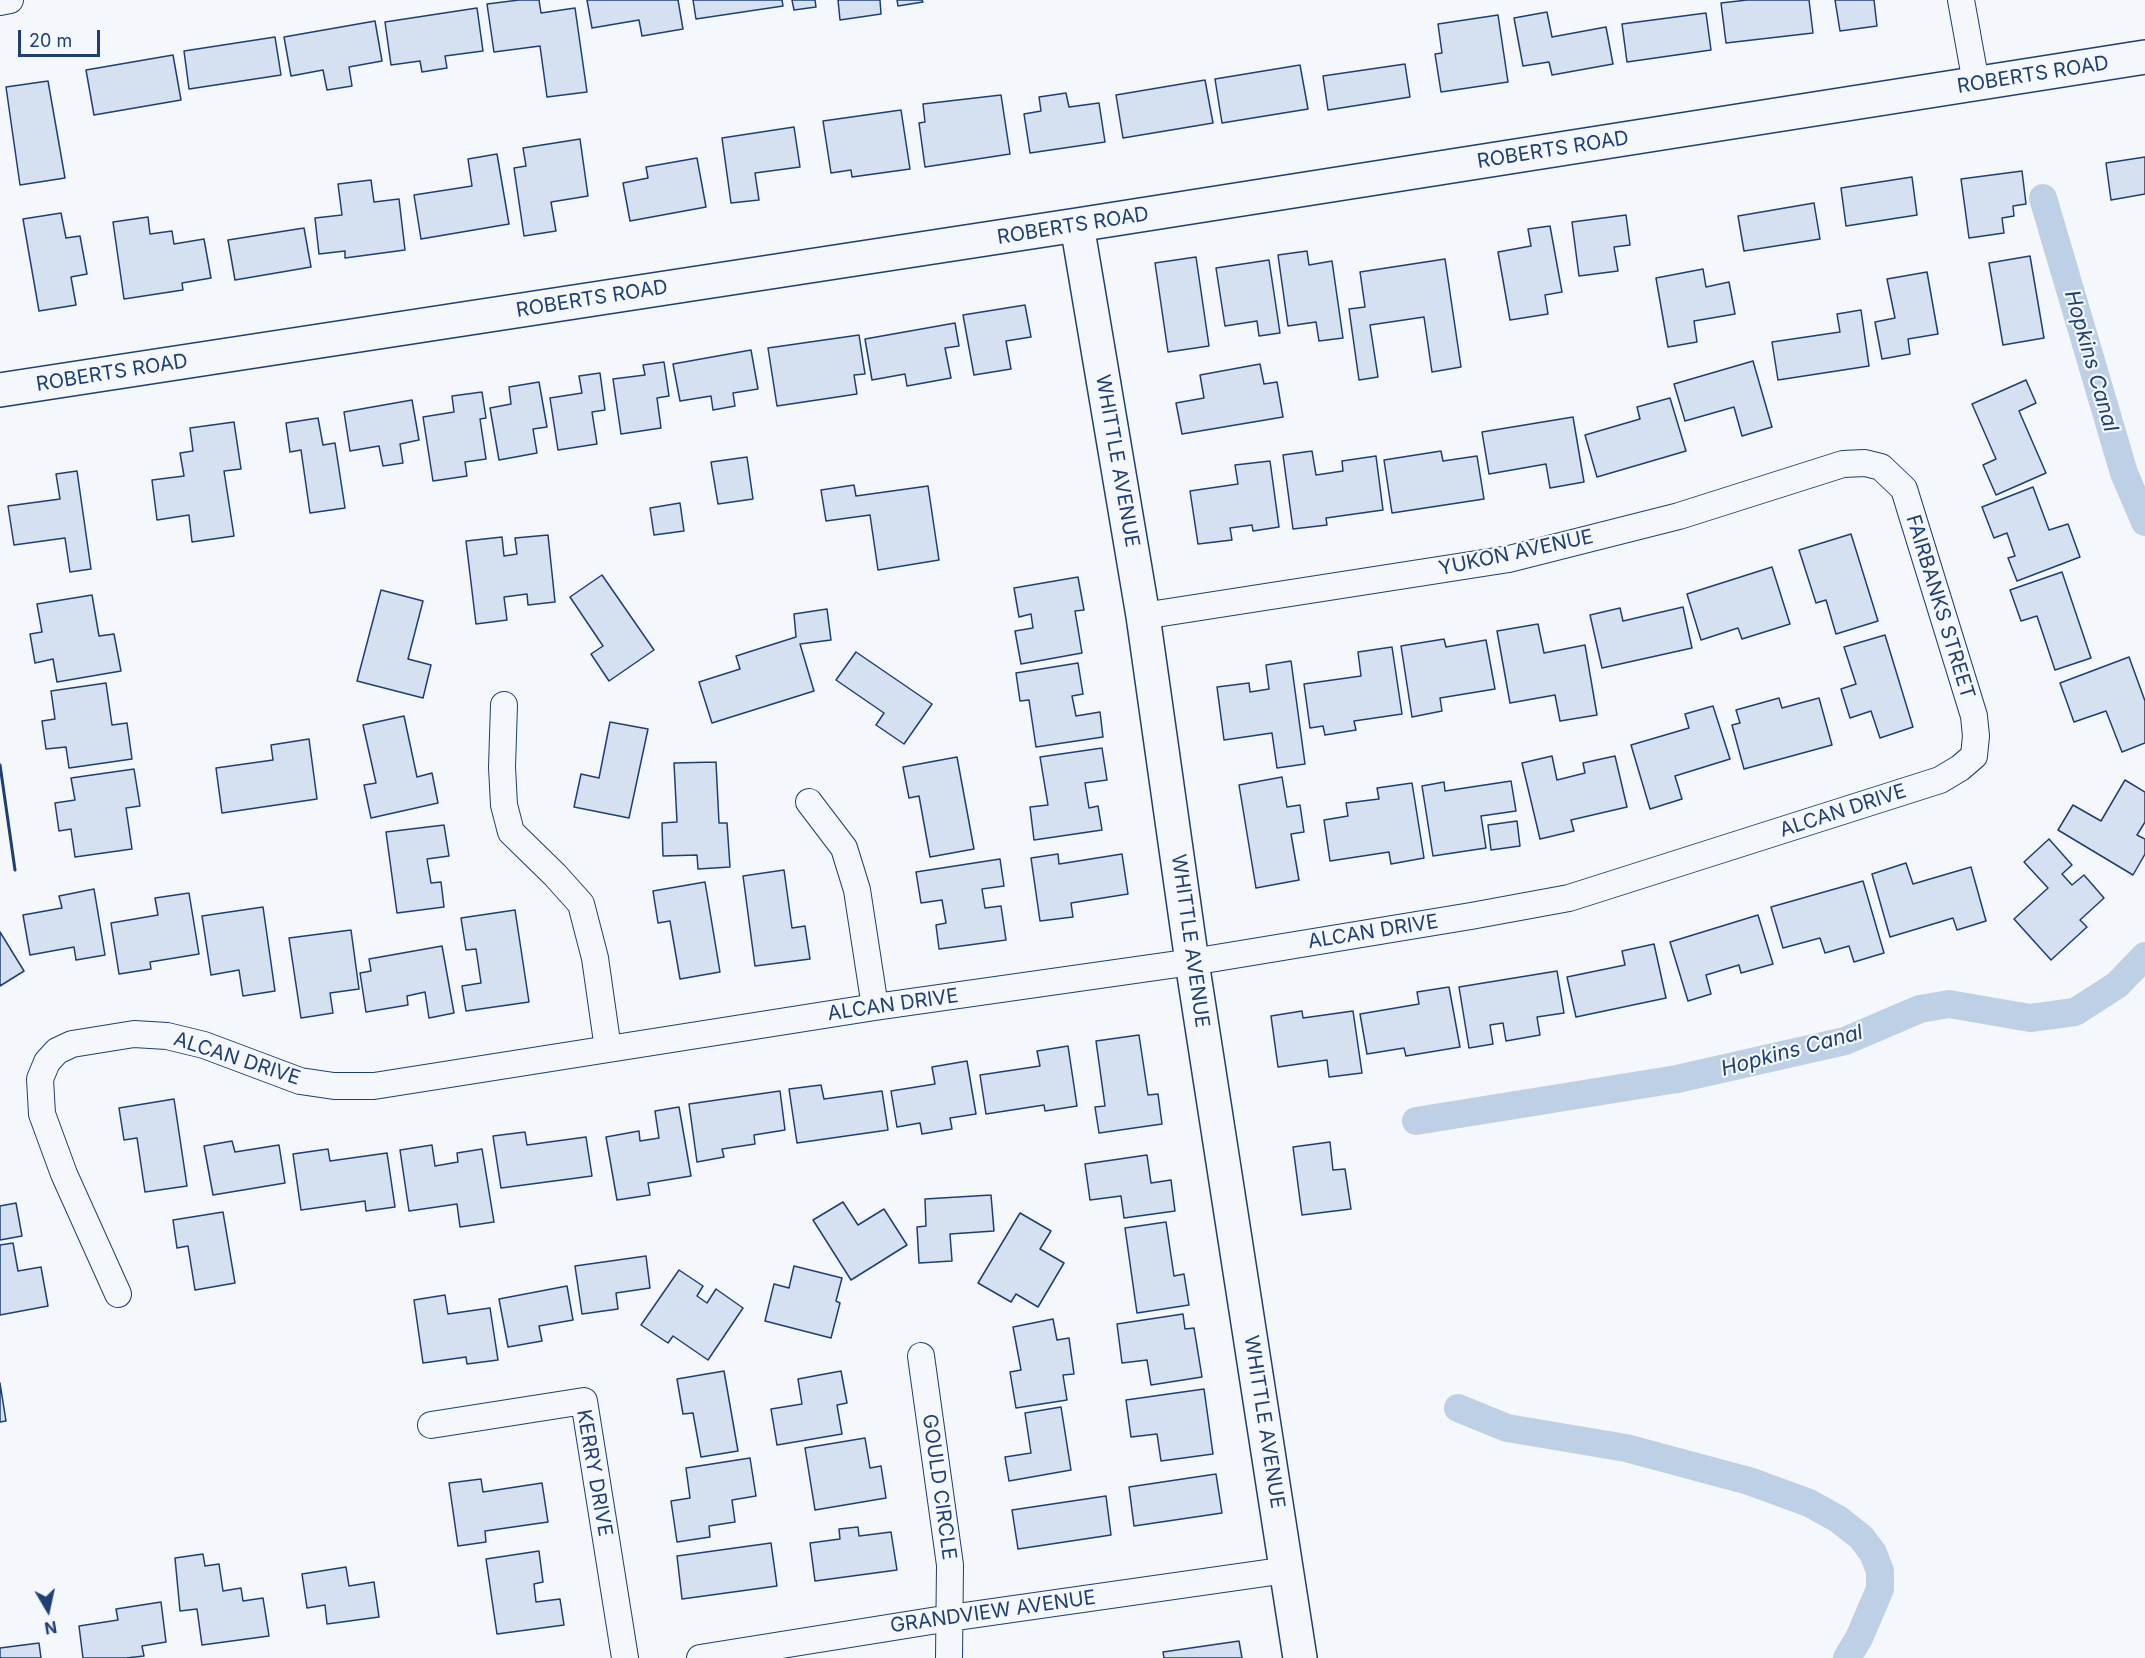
<!DOCTYPE html>
<style>
body{margin:0}
#map{position:relative;width:2145px;height:1658px;overflow:hidden;background:#f4f7fb;font-family:Inter,sans-serif}
canvas{display:block}
.north{position:absolute;left:18px;top:1580px;width:60px;height:60px;-webkit-text-stroke:4px #f4f7fb;paint-order:stroke;rotate:171deg;font-size:16px;font-weight:700;line-height:24px;text-align:center;color:#1d3f73}
.north::after{content:'';display:block;margin:auto;width:21px;height:27px;background:#1d3f73;clip-path:polygon(50% 0,100% 100%,50% 72%,0 100%)}
.scale{position:absolute;left:18px;top:30px;width:82px;height:27px;box-sizing:border-box;border:3px solid #1d3f73;border-top:0;padding-left:8px;font-size:18px;line-height:21px;white-space:nowrap;color:#1d3f73;-webkit-text-stroke:4px #f4f7fb;paint-order:stroke}
</style>
<div id="map">
<canvas width="2145" height="1658"></canvas>
<div class="north">N</div>
<div class="scale">20 m</div>
</div>
<script>
const g = document.querySelector('canvas').getContext('2d');
g.lineJoin = 'round';
function toPath(rows) {
  const path = new Path2D();
  for (const r of rows) {
    path.moveTo(r[0], r[1]);
    for (let i = 2; i < r.length; i += 2) path.lineTo(r[i], r[i + 1]);
  }
  return path;
}
function strokePath(path, color, width, dash) {
  g.strokeStyle = color;
  g.lineWidth = width;
  g.lineCap = dash ? 'butt' : 'round';
  g.setLineDash(dash || []);
  g.stroke(path);
}
function fillPath(path, color) {
  g.fillStyle = color;
  g.fill(path, 'evenodd');
}
function drawText(font, color, halo, rows, align = 'center') {
  g.font = font + ' Inter,sans-serif';
  g.lineWidth = 4.5;
  g.setLineDash([]);
  g.textBaseline = 'middle';
  g.strokeStyle = halo;
  g.fillStyle = color;
  for (const [text, x, y, turn = 0] of rows) {
    g.save();
    g.translate(x, y);
    g.rotate((+turn || 0) * Math.PI / 180);
    g.textAlign = isNaN(turn) ? turn : align;
    if (halo) g.strokeText(text, 0, 0);
    g.fillText(text, 0, 0);
    g.restore();
  }
}
strokePath(toPath([
 [2043,198,2124,473,2145,522],
 [1416,1121,1677,1079,1845,1041,1920,1009,1949,1004,2030,1018,2075,1012,2117,985,2145,956],
 [1458,1408,1507,1428,1626,1448,1749,1481,1809,1503,1838,1519,1861,1537,1873,1553,1880,1571,1880,1589,1859,1638,1847,1658]
]), '#bed0e5', 28);
const building = toPath([
 [519,0,539,0,541,13,575,8,587,92,547,97,540,46,494,52,487,4,519,0],
 [587,0,678,0,683,29,642,36,639,20,592,28,587,0],
 [693,0,782,0,783,6,696,19,693,0],
 [792,0,815,0,816,7,794,10,792,0],
 [838,0,880,0,881,14,840,20,838,0],
 [897,0,922,0,923,2,898,6,897,0],
 [1747,0,1809,0,1813,33,1726,43,1721,3,1747,0],
 [1835,0,1874,0,1877,26,1840,31,1835,0],
 [477,8,483,51,445,56,447,68,422,72,420,61,391,65,385,22,477,8],
 [1547,12,1552,37,1606,27,1613,64,1552,75,1549,62,1523,66,1514,18,1547,12],
 [1706,13,1711,50,1627,62,1622,24,1706,13],
 [1498,15,1508,82,1441,92,1435,54,1442,53,1438,24,1498,15],
 [375,21,382,61,349,67,352,86,327,90,323,70,291,76,284,37,375,21],
 [275,37,281,75,189,89,184,51,275,37],
 [173,55,181,100,94,115,86,70,173,55],
 [1405,64,1410,97,1328,110,1323,76,1405,64],
 [1300,65,1308,109,1222,123,1215,79,1300,65],
 [1205,80,1213,123,1123,138,1116,95,1205,80],
 [48,81,65,178,20,185,6,87,48,81],
 [1066,93,1069,107,1099,103,1105,142,1030,153,1024,114,1041,111,1039,97,1066,93],
 [1001,95,1010,154,925,167,919,123,925,122,923,104,1001,95],
 [901,110,910,169,852,177,851,170,831,173,823,121,901,110],
 [794,127,800,167,755,173,759,200,731,203,722,138,794,127],
 [580,139,588,196,551,202,556,231,524,236,514,168,526,166,523,148,580,139],
 [497,154,509,224,421,239,414,195,472,186,468,159,497,154],
 [2145,157,2145,194,2111,200,2106,163,2145,157],
 [697,158,706,207,630,221,623,183,648,178,646,167,697,158],
 [2022,171,2026,204,2013,206,2014,216,2002,218,2004,233,1969,238,1961,179,2022,171],
 [1912,177,1917,215,1846,226,1841,188,1912,177],
 [371,180,374,202,399,199,405,250,345,258,345,251,319,254,315,218,342,215,338,184,371,180],
 [1814,203,1820,239,1744,251,1738,216,1814,203],
 [61,213,66,238,80,236,87,274,71,277,76,305,39,311,23,219,61,213],
 [1626,215,1630,245,1614,247,1618,271,1579,276,1572,222,1626,215],
 [148,217,150,234,172,231,174,244,204,239,211,278,182,283,183,290,124,299,113,222,148,217],
 [1550,226,1562,292,1545,295,1548,314,1510,320,1498,252,1531,246,1528,229,1550,226],
 [304,228,311,267,235,280,228,240,304,228],
 [1307,251,1309,265,1332,261,1343,338,1319,341,1316,322,1288,326,1278,255,1307,251],
 [2030,256,2044,338,2003,345,1989,263,2030,256],
 [1196,257,1209,346,1168,352,1155,263,1196,257],
 [1445,259,1461,367,1432,372,1424,317,1370,325,1378,377,1359,380,1349,309,1365,307,1360,272,1445,259],
 [1269,260,1280,333,1259,336,1257,321,1225,326,1216,268,1269,260],
 [1703,269,1706,287,1729,282,1735,314,1694,321,1697,342,1668,347,1656,278,1703,269],
 [1927,272,1938,334,1908,339,1910,354,1882,359,1875,322,1895,318,1887,279,1927,272],
 [1025,305,1031,337,1006,341,1011,369,974,375,963,315,1025,305],
 [1861,310,1869,366,1778,380,1772,342,1840,332,1837,314,1861,310],
 [955,323,959,346,945,348,951,378,907,386,905,374,872,380,865,339,955,323],
 [859,335,865,374,854,375,857,394,777,406,768,348,859,335],
 [751,350,758,389,733,393,735,406,713,410,711,396,680,401,673,364,751,350],
 [1753,361,1772,427,1742,436,1734,407,1685,421,1674,384,1753,361],
 [664,362,669,396,657,398,661,428,621,434,613,379,645,375,643,365,664,362],
 [1260,364,1264,384,1277,382,1283,417,1182,434,1176,403,1204,398,1200,375,1260,364],
 [600,373,605,410,592,412,597,444,558,450,550,398,582,393,579,376,600,373],
 [2026,380,2036,403,2019,411,2046,473,1996,495,1983,465,1996,459,1972,404,2026,380],
 [539,382,547,427,533,429,537,453,499,460,490,408,511,404,509,387,539,382],
 [482,392,486,418,480,419,486,459,465,462,467,476,433,481,423,417,454,412,452,396,482,392],
 [1670,398,1686,451,1597,477,1585,435,1640,419,1637,407,1670,398],
 [412,400,419,440,400,444,403,463,383,466,379,446,350,451,344,412,412,400],
 [1573,417,1584,482,1550,488,1546,464,1489,474,1482,432,1573,417],
 [318,418,323,445,335,443,345,508,310,513,301,450,290,452,286,423,318,418],
 [234,422,241,469,224,471,234,536,192,542,189,515,157,520,152,480,184,476,180,453,193,451,190,428,234,422],
 [1312,451,1316,475,1343,471,1342,461,1376,456,1383,510,1326,518,1327,525,1293,529,1283,455,1312,451],
 [1441,451,1443,461,1477,456,1484,499,1392,513,1384,460,1441,451],
 [747,457,753,499,718,504,711,462,747,457],
 [1270,461,1279,527,1253,531,1252,525,1230,528,1232,540,1198,544,1190,491,1238,484,1235,465,1270,461],
 [77,471,91,569,70,572,65,538,14,545,8,506,60,499,56,474,77,471],
 [854,485,856,496,928,486,939,560,878,570,870,515,826,521,821,490,854,485],
 [2033,487,2049,530,2068,524,2080,557,2017,581,2008,558,2015,556,2007,533,1994,538,1982,507,2033,487],
 [680,503,684,531,654,535,650,508,680,503],
 [1851,534,1878,621,1836,634,1826,600,1816,603,1799,550,1851,534],
 [548,535,555,602,528,605,527,594,504,597,507,620,476,624,466,541,502,537,504,556,517,554,515,538,548,535],
 [1772,567,1790,624,1742,639,1738,628,1701,640,1687,594,1772,567],
 [2062,572,2091,658,2055,670,2037,616,2021,621,2010,590,2062,572],
 [602,575,654,650,609,681,591,654,603,646,570,597,602,575],
 [1078,577,1084,610,1075,611,1082,653,1021,664,1015,631,1033,628,1031,614,1019,617,1014,588,1078,577],
 [381,590,423,601,408,659,431,665,423,698,357,681,381,590],
 [92,595,99,636,114,634,121,671,57,682,53,659,35,663,30,634,42,632,37,604,92,595],
 [1683,607,1692,648,1602,668,1590,615,1620,608,1623,621,1683,607],
 [827,609,831,640,800,644,814,691,712,723,699,682,740,669,736,656,796,637,794,614,827,609],
 [1538,624,1544,653,1585,645,1597,715,1560,721,1555,695,1510,703,1497,631,1538,624],
 [1885,635,1913,727,1880,738,1871,711,1850,718,1841,689,1856,684,1844,647,1885,635],
 [1444,639,1446,647,1486,640,1495,689,1440,698,1442,711,1412,717,1401,646,1444,639],
 [1392,647,1402,714,1354,721,1356,730,1325,735,1323,726,1310,728,1304,684,1361,676,1358,652,1392,647],
 [856,652,932,704,904,744,876,725,884,713,836,680,856,652],
 [2129,657,2145,701,2145,743,2122,752,2106,711,2074,722,2060,683,2129,657],
 [1291,661,1305,764,1277,768,1272,733,1224,740,1217,687,1249,683,1250,692,1269,689,1266,665,1291,661],
 [1078,663,1083,694,1072,696,1076,716,1100,712,1103,737,1036,747,1029,700,1020,701,1016,673,1078,663],
 [106,683,112,725,127,723,132,759,69,768,66,747,46,749,42,721,55,719,51,691,106,683],
 [1779,698,1782,708,1819,698,1832,745,1744,769,1732,725,1740,723,1736,710,1779,698],
 [1713,706,1730,759,1675,776,1682,799,1650,809,1631,745,1689,728,1685,714,1713,706],
 [404,716,417,777,432,773,438,803,371,818,364,785,376,783,363,725,404,716],
 [610,722,648,729,629,818,574,807,581,774,599,778,610,722],
 [309,739,317,799,222,813,216,768,273,760,271,745,309,739],
 [1102,748,1107,780,1085,783,1089,808,1098,806,1102,830,1034,840,1030,807,1048,805,1040,757,1102,748],
 [1552,756,1557,780,1585,773,1583,763,1615,756,1627,807,1571,820,1574,831,1540,839,1522,763,1552,756],
 [957,757,974,849,930,857,919,796,909,798,903,767,957,757],
 [716,762,719,823,727,823,730,867,698,869,697,855,663,856,662,823,677,822,674,763,716,762],
 [134,769,140,806,126,808,132,849,75,857,71,829,59,831,55,803,75,800,71,778,134,769],
 [1282,777,1287,807,1300,805,1304,832,1291,834,1299,880,1256,888,1239,785,1282,777],
 [2125,780,2145,792,2145,822,2137,835,2145,839,2145,854,2133,875,2058,830,2073,805,2101,821,2125,780],
 [1511,781,1516,811,1481,816,1486,848,1433,856,1422,786,1444,782,1445,791,1511,781],
 [1412,783,1424,858,1391,864,1389,852,1330,861,1324,820,1348,816,1346,803,1379,799,1377,788,1412,783],
 [1517,821,1520,846,1491,850,1488,825,1517,821],
 [444,825,449,856,427,859,431,883,441,882,444,907,397,913,386,832,444,825],
 [2049,839,2072,865,2062,874,2072,885,2084,875,2104,898,2080,920,2087,927,2051,960,2014,919,2048,888,2024,862,2049,839],
 [1058,854,1059,864,1122,854,1128,894,1071,903,1073,917,1040,921,1031,858,1058,854],
 [1000,859,1004,886,982,889,985,908,1001,906,1006,940,939,949,936,925,946,923,942,900,921,903,916,872,1000,859],
 [1906,863,1913,884,1971,867,1986,921,1957,930,1953,918,1890,937,1872,874,1906,863],
 [784,870,792,928,805,926,810,959,755,966,743,876,784,870],
 [1863,881,1884,953,1854,962,1849,946,1825,953,1820,938,1783,948,1771,907,1863,881],
 [705,882,720,972,680,979,670,921,658,923,653,891,705,882],
 [94,889,105,955,76,960,74,947,30,955,23,915,62,908,59,896,94,889],
 [189,893,199,954,150,962,151,969,119,974,111,923,158,915,155,898,189,893],
 [263,907,275,991,243,996,239,970,211,975,202,916,263,907],
 [515,910,529,1002,466,1011,462,986,481,983,476,949,466,950,461,918,515,910],
 [1758,915,1773,964,1741,973,1739,965,1706,975,1711,994,1688,1001,1670,942,1758,915],
 [351,930,359,989,330,993,333,1013,301,1018,289,938,351,930],
 [0,932,24,971,0,986,0,932],
 [1654,944,1666,998,1576,1017,1567,977,1625,965,1622,951,1654,944],
 [442,946,454,1013,429,1018,425,992,407,996,408,1005,366,1012,360,973,371,971,369,959,442,946],
 [1557,971,1564,1013,1537,1017,1540,1035,1506,1041,1503,1023,1490,1025,1493,1044,1469,1048,1459,987,1557,971],
 [1449,987,1460,1047,1406,1056,1404,1048,1367,1054,1360,1014,1419,1004,1417,992,1449,987],
 [1302,1011,1303,1018,1353,1011,1362,1073,1329,1077,1327,1060,1278,1067,1271,1016,1302,1011],
 [1139,1035,1148,1095,1158,1094,1162,1124,1099,1133,1095,1107,1105,1106,1096,1041,1139,1035],
 [1068,1046,1077,1106,1045,1111,1044,1105,986,1114,980,1075,1040,1066,1037,1051,1068,1046],
 [967,1061,976,1114,950,1118,952,1129,922,1134,920,1123,897,1127,891,1091,935,1084,932,1067,967,1061],
 [821,1085,824,1099,882,1091,888,1130,797,1143,789,1089,821,1085],
 [780,1091,785,1130,754,1135,755,1144,722,1149,724,1157,697,1162,689,1104,780,1091],
 [174,1099,187,1186,145,1192,137,1138,124,1140,119,1108,174,1099],
 [679,1107,691,1176,648,1183,650,1195,617,1200,606,1137,639,1131,640,1141,659,1138,655,1111,679,1107],
 [525,1132,527,1145,586,1137,592,1176,501,1188,493,1136,525,1132],
 [232,1141,235,1152,279,1145,285,1183,213,1195,204,1146,232,1141],
 [1330,1142,1333,1170,1345,1169,1351,1209,1302,1215,1293,1147,1330,1142],
 [432,1145,435,1166,458,1162,457,1153,482,1149,494,1222,460,1227,457,1204,409,1211,400,1150,432,1145],
 [328,1149,330,1161,387,1153,395,1207,366,1211,365,1201,301,1210,293,1154,328,1149],
 [1147,1155,1151,1183,1171,1180,1175,1211,1124,1218,1121,1196,1090,1200,1085,1164,1147,1155],
 [991,1195,994,1231,950,1234,952,1261,919,1263,917,1227,926,1226,925,1199,991,1195],
 [843,1202,858,1225,884,1209,907,1245,851,1280,813,1220,843,1202],
 [16,1203,22,1236,0,1240,0,1206,16,1203],
 [223,1212,235,1283,195,1290,188,1246,177,1248,173,1220,223,1212],
 [1020,1213,1051,1231,1040,1249,1064,1263,1038,1307,1016,1294,1011,1302,978,1283,1020,1213],
 [1166,1222,1174,1276,1184,1274,1189,1305,1137,1313,1125,1228,1166,1222],
 [13,1243,18,1271,41,1267,48,1306,0,1315,0,1245,13,1243],
 [646,1256,650,1288,616,1293,618,1309,582,1314,575,1266,646,1256],
 [794,1266,842,1278,836,1301,840,1303,831,1338,765,1321,774,1284,789,1288,794,1266],
 [679,1270,703,1286,697,1296,707,1303,716,1289,743,1308,708,1360,673,1336,668,1343,641,1325,679,1270],
 [567,1286,573,1320,539,1326,542,1341,508,1347,499,1299,567,1286],
 [445,1295,448,1314,490,1308,498,1360,467,1364,466,1357,423,1363,414,1300,445,1295],
 [1183,1314,1185,1329,1194,1328,1202,1377,1151,1385,1147,1360,1122,1363,1117,1324,1183,1314],
 [1053,1319,1057,1340,1069,1338,1074,1374,1063,1375,1067,1400,1016,1408,1010,1372,1021,1370,1013,1327,1053,1319],
 [724,1371,738,1451,701,1457,693,1413,683,1414,677,1379,724,1371],
 [841,1371,847,1403,837,1405,842,1434,777,1445,771,1409,802,1404,798,1379,841,1371],
 [0,1383,6,1421,0,1422,0,1383],
 [1204,1389,1213,1454,1161,1461,1157,1434,1131,1437,1126,1400,1204,1389],
 [1061,1407,1071,1470,1009,1481,1005,1457,1031,1453,1025,1413,1061,1407],
 [865,1438,870,1468,881,1466,886,1498,815,1510,805,1448,865,1438],
 [750,1458,756,1496,732,1500,735,1522,709,1526,710,1537,677,1542,671,1501,690,1498,686,1468,750,1458],
 [1216,1474,1222,1513,1134,1526,1129,1487,1216,1474],
 [481,1479,483,1492,542,1483,548,1522,485,1531,486,1542,458,1546,449,1483,481,1479],
 [1106,1496,1111,1535,1018,1549,1012,1510,1106,1496],
 [858,1527,859,1536,891,1532,897,1570,815,1581,810,1543,840,1539,839,1529,858,1527],
 [771,1543,777,1586,682,1599,677,1556,771,1543],
 [539,1551,543,1582,534,1584,536,1602,560,1599,564,1625,497,1634,486,1559,539,1551],
 [203,1554,205,1566,219,1564,223,1591,241,1588,243,1601,263,1598,269,1636,202,1645,197,1609,180,1611,175,1558,203,1554],
 [346,1567,349,1586,374,1582,379,1617,327,1624,325,1605,307,1608,302,1574,346,1567],
 [161,1602,166,1642,142,1646,144,1656,126,1658,83,1658,79,1626,118,1620,116,1609,161,1602],
 [1239,1641,1242,1658,1164,1658,1163,1652,1239,1641],
 [39,1643,41,1658,0,1658,0,1648,39,1643]
]);
fillPath(building, '#d5e0f0');
strokePath(building, '#1d3f73', 1.5);
const street = toPath([
 [1961,0,1976,83],
 [0,2,10,0],
 [504,705,502,767,504,805,511,832,555,875,581,904,595,958,608,1049],
 [809,802,844,848,857,890,875,1007],
 [118,1294,64,1174,42,1114,40,1079,47,1062,57,1051,72,1044,134,1034,167,1036,204,1045,300,1081,334,1086,374,1086,875,1007,1192,962,1471,916,1569,898,1940,780,1960,768,1974,756,1976,736,1974,716,1904,489,1881,467,1865,463,1843,464,1679,516,1509,559,1143,616],
 [921,1356,950,1565,949,1658],
 [431,1425,584,1401,625,1658],
 [700,1658,950,1618,1287,1570]
]);
const secondary = toPath([
 [1077,225,1143,616,1192,962,1300,1658],
 [0,390,1077,225,2145,57]
]);
strokePath(street, '#1d3f73', 28);
strokePath(secondary, '#1d3f73', 36);
strokePath(street, '#f4f7fb', 26);
strokePath(secondary, '#f4f7fb', 33);
strokePath(toPath([
 [0,765,15,870]
]), '#1d3f73', 3);
drawText('20px', '#1d3f73', '#f4f7fb', [
 ["ROBERTS ROAD",2033,75,-9],
 ["ROBERTS ROAD",1553,150,-9],
 ["ROBERTS ROAD",1073,226,-9],
 ["ROBERTS ROAD",592,299,-9],
 ["ROBERTS ROAD",112,373,-9],
 ["WHITTLE AVENUE",1117,461,80],
 ["YUKON AVENUE",1516,553,-12],
 ["FAIRBANKS STREET",1940,607,73],
 ["ALCAN DRIVE",1843,811,-18],
 ["ALCAN DRIVE",1373,932,-9],
 ["WHITTLE AVENUE",1190,941,82],
 ["ALCAN DRIVE",893,1005,-8],
 ["ALCAN DRIVE",237,1059,18],
 ["WHITTLE AVENUE",1264,1422,81],
 ["KERRY DRIVE",594,1473,80],
 ["GOULD CIRCLE",939,1487,82],
 ["GRANDVIEW AVENUE",993,1612,-8]
]);
drawText('italic 21px', '#1d3f73', '#f4f7fb', [
 ["Hopkins Canal",2091,361,74],
 ["Hopkins Canal",1792,1051,-15]
]);
</script>
